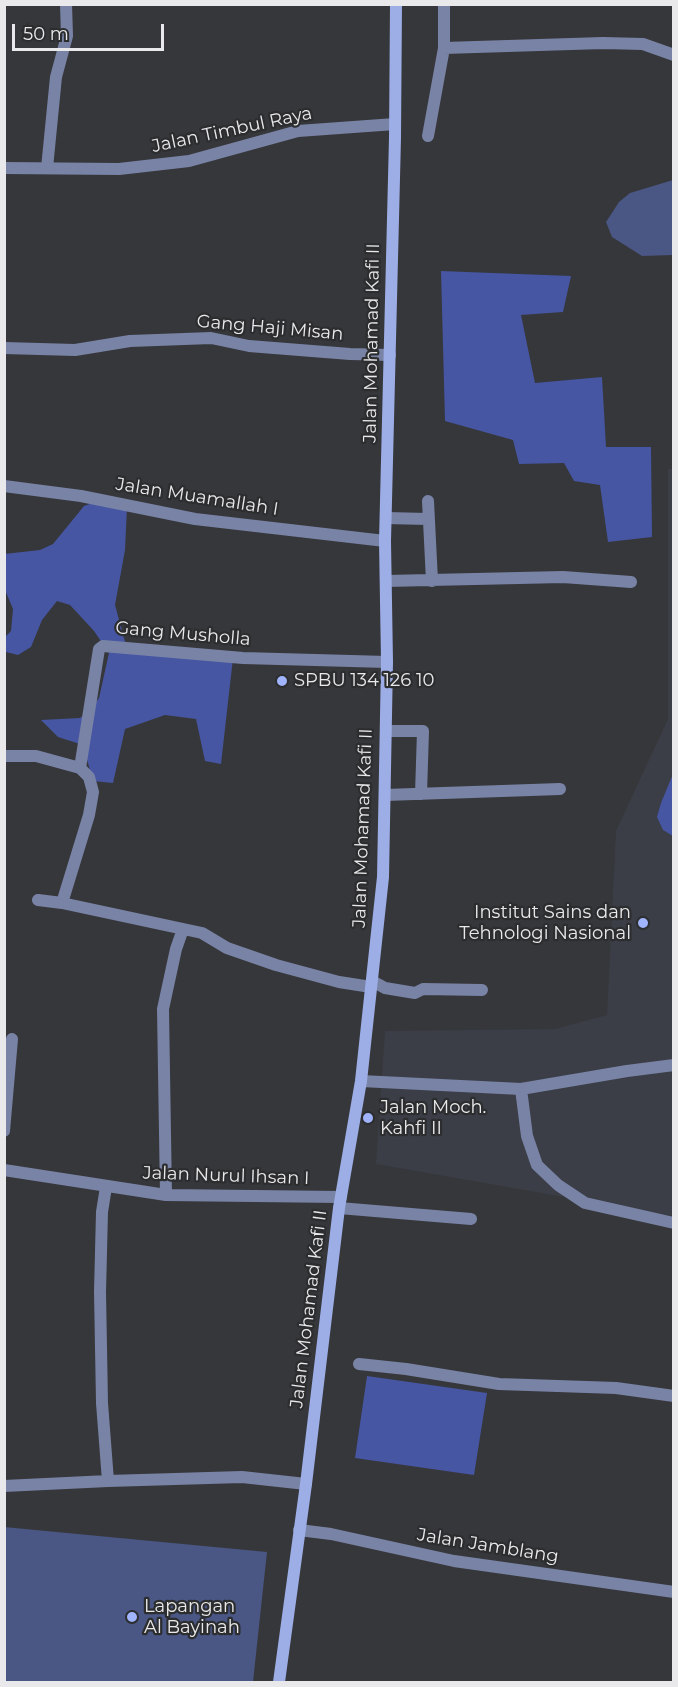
<!DOCTYPE html>
<style>
body{margin:0}
#map{position:relative;width:678px;height:1687px;overflow:hidden;background:#36373a;font-family:Montserrat,sans-serif}
canvas{display:block}
.frame{position:absolute;inset:0;border:6px solid #e9e9eb;pointer-events:none}
.scale{position:absolute;left:12px;top:24px;width:152px;height:27px;box-sizing:border-box;border:3px solid #e9e9eb;border-top:0;padding-left:8px;font-size:18px;line-height:21px;white-space:nowrap;color:#e9e9eb;-webkit-text-stroke:4px #2c2d2f;paint-order:stroke}
</style>
<div id="map">
<canvas width="678" height="1687"></canvas>
<div class="frame"></div>
<div class="scale">50 m</div>
</div>
<script>
const g = document.querySelector('canvas').getContext('2d');
g.lineJoin = 'round';
function fillPath(path, color) {
  g.fillStyle = color;
  g.fill(path, 'evenodd');
}
function toPath(rows) {
  const path = new Path2D();
  for (const r of rows) {
    path.moveTo(r[0], r[1]);
    for (let i = 2; i < r.length; i += 2) path.lineTo(r[i], r[i + 1]);
  }
  return path;
}
function strokePath(path, color, width, dash) {
  g.strokeStyle = color;
  g.lineWidth = width;
  g.lineCap = dash ? 'butt' : 'round';
  g.setLineDash(dash || []);
  g.stroke(path);
}
function drawText(font, color, halo, rows, align = 'center') {
  g.font = font + ' Montserrat,sans-serif';
  g.lineWidth = 4.5;
  g.setLineDash([]);
  g.textBaseline = 'middle';
  g.strokeStyle = halo;
  g.fillStyle = color;
  for (const [text, x, y, turn = 0] of rows) {
    g.save();
    g.translate(x, y);
    g.rotate((+turn || 0) * Math.PI / 180);
    g.textAlign = isNaN(turn) ? turn : align;
    if (halo) g.strokeText(text, 0, 0);
    g.fillText(text, 0, 0);
    g.restore();
  }
}
fillPath(toPath([
 [668,469,673,469,673,1216,376,1164,385,1031,555,1029,607,1015,616,831,668,719]
]), '#3b3e47');
fillPath(toPath([
 [673,180,673,255,642,256,612,237,606,222,619,202,630,193],
 [4,1527,267,1552,253,1682,5,1682]
]), '#4a5684');
fillPath(toPath([
 [441,271,571,276,563,312,521,315,535,383,602,377,606,447,651,447,652,537,608,542,600,485,574,481,564,463,519,464,513,440,445,421],
 [98,501,127,507,125,550,115,605,127,649,233,658,221,764,205,761,196,719,165,715,125,729,113,783,93,781,83,745,58,737,41,720,80,718,90,710,99,698,109,653,94,631,70,605,57,601,42,620,31,647,18,655,6,652,5,637,11,631,13,609,5,590,4,554,40,550,53,544,84,506],
 [673,774,673,836,663,830,657,817,661,803],
 [367,1376,487,1393,474,1475,355,1458]
]), '#4656a2');
strokePath(toPath([
 [444,4,444,48,603,43,643,44,674,55],
 [428,136,444,48],
 [47,168,56,77,67,36,66,4],
 [4,348,75,350,130,341,211,338,249,346,350,354,390,355],
 [4,486,81,496,195,519,385,541],
 [428,501,432,581],
 [386,518,428,519],
 [386,581,563,577,631,582],
 [386,731,423,731,421,794],
 [4,756,36,756,80,768,89,777,93,792,89,815,62,903],
 [80,768,99,649,103,646,243,658,387,662],
 [385,795,560,789],
 [38,900,62,903,202,933,227,948,276,965,339,982,371,987],
 [372,981,385,988,415,993,423,989,482,990],
 [361,1081,521,1089,627,1071,674,1065],
 [521,1089,527,1136,537,1165,558,1185,585,1203,674,1223],
 [4,1131,12,1039],
 [4,1170,166,1195,341,1197],
 [106,1187,102,1212,100,1292,102,1403,108,1481],
 [166,1195,163,1009,176,949,183,929],
 [339,1208,471,1219],
 [359,1364,406,1369,499,1384,616,1388,674,1396],
 [4,1486,108,1481,242,1477,306,1484],
 [299,1530,331,1534,454,1561,674,1592]
]), '#7983a6', 12);
strokePath(toPath([
 [4,168,119,169,189,161,298,131,395,124]
]), '#7983a6', 12);
strokePath(toPath([
 [279,1682,306,1484,339,1208,361,1081,383,877,387,662,385,541,395,138,396,4]
]), '#9dade6', 12);
for (const [x, y, r, color] of [
 [282,681,6,"#a0b3fd"],
 [643,923,6,"#a0b3fd"],
 [368,1118,6,"#a0b3fd"],
 [132,1617,6,"#a0b3fd"]
]) {
  const dot = new Path2D();
  dot.arc(x, y, r, 0, 2 * Math.PI);
  g.fillStyle = color;
  g.fill(dot);
  strokePath(dot, '#2c2d2f', 2);
}
drawText('18px', '#e9e9eb', '#2c2d2f', [
 ["Jalan Timbul Raya",232,130,-12],
 ["Gang Haji Misan",270,328,5],
 ["Jalan Mohamad Kafi II",372,343,-89],
 ["Jalan Muamallah I",197,497,9],
 ["Gang Musholla",183,634,5],
 ["Jalan Mohamad Kafi II",363,828,-88],
 ["Jalan Nurul Ihsan I",226,1176,2],
 ["Jalan Mohamad Kafi II",309,1309,-83],
 ["Jalan Jamblang",488,1546,9]
]);
drawText('18px', '#e9e9eb', '#2c2d2f', [
 ["SPBU 134 126 10",294,681],
 ["Institut Sains dan",631,913,"right"],
 ["Tehnologi Nasional",631,934,"right"],
 ["Jalan Moch.",380,1108],
 ["Kahfi II",380,1129],
 ["Lapangan",144,1607],
 ["Al Bayinah",144,1628]
], 'left');
</script>
